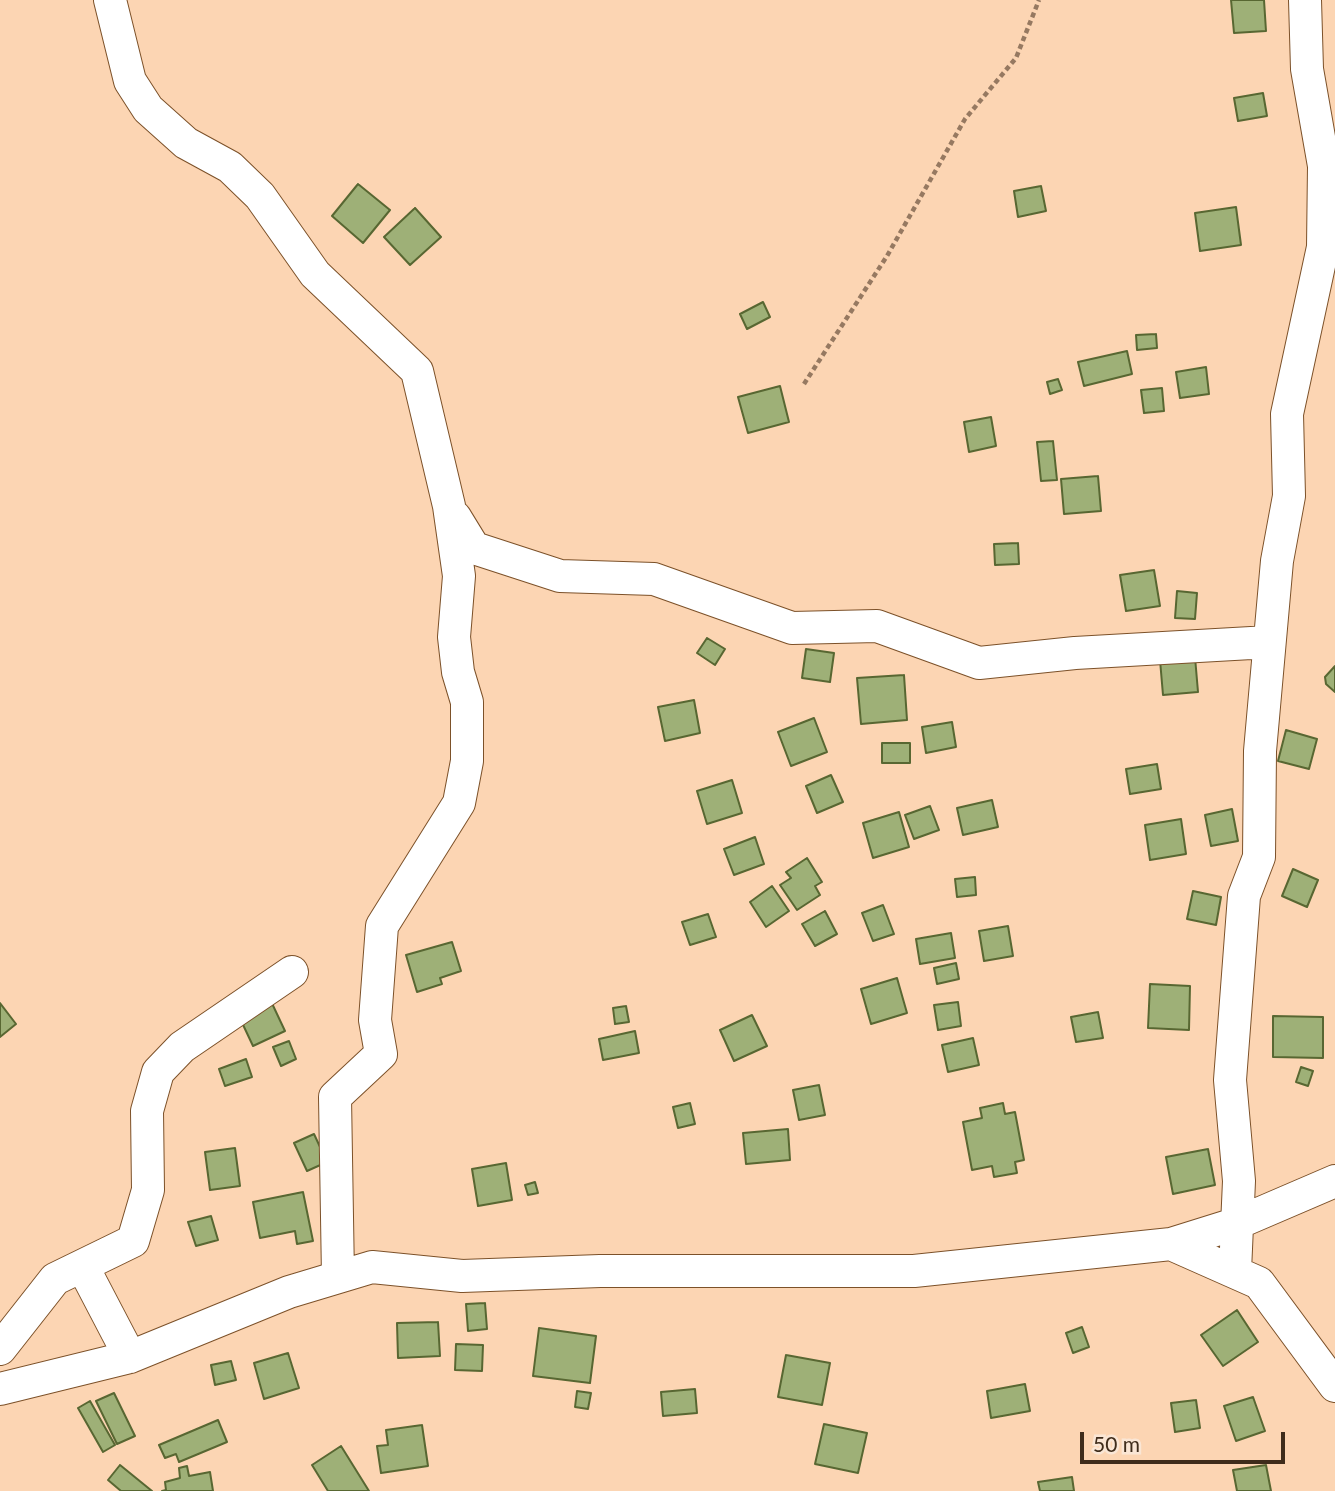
<!DOCTYPE html>
<style>
body{margin:0}
#map{position:relative;width:1335px;height:1491px;overflow:hidden;background:#fcd5b3;font-family:Lato,sans-serif}
canvas{display:block}
.scale{position:absolute;left:1080px;top:1432px;width:205px;height:32px;box-sizing:border-box;border:4px solid #3f2c1b;border-top:0;padding-left:9px;font-size:21px;line-height:24px;white-space:nowrap;color:#3f2c1b;-webkit-text-stroke:5px #fae6d5;paint-order:stroke}
</style>
<div id="map">
<canvas width="1335" height="1491"></canvas>
<div class="scale">50 m</div>
</div>
<script>
const g = document.querySelector('canvas').getContext('2d');
g.lineJoin = 'round';
function fillPath(path, color) {
  g.fillStyle = color;
  g.fill(path, 'evenodd');
}
function toPath(rows) {
  const path = new Path2D();
  for (const r of rows) {
    path.moveTo(r[0], r[1]);
    for (let i = 2; i < r.length; i += 2) path.lineTo(r[i], r[i + 1]);
  }
  return path;
}
function strokePath(path, color, width, dash) {
  g.strokeStyle = color;
  g.lineWidth = width;
  g.lineCap = dash ? 'butt' : 'round';
  g.setLineDash(dash || []);
  g.stroke(path);
}
const building = toPath([
 [1231,0,1264,0,1266,31,1234,33,1231,0],
 [1263,93,1267,116,1238,121,1234,98,1263,93],
 [358,184,390,210,363,243,332,216,358,184],
 [1041,186,1046,211,1018,217,1014,191,1041,186],
 [1236,207,1241,245,1200,251,1195,213,1236,207],
 [415,208,441,237,410,265,384,237,415,208],
 [763,302,770,317,747,329,740,314,763,302],
 [1156,334,1157,348,1137,350,1136,335,1156,334],
 [1127,351,1132,374,1084,386,1078,362,1127,351],
 [1206,367,1209,394,1180,398,1176,372,1206,367],
 [1058,379,1062,390,1050,394,1047,382,1058,379],
 [780,386,789,422,748,433,738,397,780,386],
 [1162,388,1164,411,1144,413,1141,390,1162,388],
 [991,417,996,446,969,452,964,422,991,417],
 [1053,441,1057,480,1041,481,1037,442,1053,441],
 [1098,476,1101,511,1064,514,1061,479,1098,476],
 [1018,543,1019,564,995,565,994,544,1018,543],
 [1154,570,1160,606,1126,611,1120,575,1154,570],
 [1177,591,1197,593,1195,619,1175,618,1177,591],
 [707,638,725,649,715,665,697,653,707,638],
 [806,649,834,653,830,682,802,678,806,649],
 [1195,657,1198,692,1163,695,1160,660,1195,657],
 [1335,666,1335,692,1326,684,1325,677,1335,666],
 [904,675,907,720,861,724,857,678,904,675],
 [694,700,700,733,665,741,658,707,694,700],
 [814,718,827,752,791,766,778,732,814,718],
 [952,722,956,747,926,753,922,727,952,722],
 [1286,730,1317,739,1309,769,1278,761,1286,730],
 [882,743,910,743,910,763,882,763,882,743],
 [1157,764,1161,789,1130,794,1126,769,1157,764],
 [831,775,843,802,817,813,806,786,831,775],
 [732,780,742,813,707,824,697,791,732,780],
 [992,800,998,827,963,835,957,808,992,800],
 [930,806,939,830,914,839,905,815,930,806],
 [1232,809,1238,841,1211,846,1205,815,1232,809],
 [899,812,909,847,873,858,863,823,899,812],
 [1181,819,1186,854,1150,860,1145,825,1181,819],
 [755,837,764,864,734,875,724,849,755,837],
 [807,858,822,882,815,886,820,895,797,910,780,885,791,878,786,872,807,858],
 [1293,869,1318,880,1307,907,1282,896,1293,869],
 [975,877,976,895,957,897,955,879,975,877],
 [772,886,789,911,766,927,750,902,772,886],
 [1193,891,1221,897,1216,925,1187,919,1193,891],
 [883,905,894,934,873,941,862,913,883,905],
 [825,911,837,934,815,946,802,924,825,911],
 [708,914,716,937,690,945,682,922,708,914],
 [1008,926,1013,956,984,961,979,931,1008,926],
 [951,933,955,958,920,964,916,939,951,933],
 [452,942,461,971,440,978,442,984,417,992,406,955,452,942],
 [956,963,959,979,937,984,934,968,956,963],
 [897,978,907,1013,871,1024,861,989,897,978],
 [1150,984,1190,986,1189,1030,1148,1028,1150,984],
 [269,997,285,1031,253,1046,237,1012,269,997],
 [958,1002,961,1026,938,1030,934,1005,958,1002],
 [0,1003,16,1024,0,1037,0,1003],
 [626,1006,629,1022,615,1024,613,1008,626,1006],
 [1098,1012,1103,1038,1076,1042,1071,1017,1098,1012],
 [752,1015,767,1046,734,1061,720,1030,752,1015],
 [1273,1016,1323,1017,1323,1058,1273,1057,1273,1016],
 [635,1031,639,1053,603,1060,599,1039,635,1031],
 [973,1038,979,1065,948,1072,942,1045,973,1038],
 [289,1041,296,1059,281,1066,273,1047,289,1041],
 [246,1059,252,1077,225,1086,219,1069,246,1059],
 [1301,1067,1313,1071,1308,1086,1296,1082,1301,1067],
 [819,1085,825,1115,799,1120,793,1090,819,1085],
 [690,1103,695,1124,678,1128,673,1107,690,1103],
 [1003,1103,1005,1114,1015,1112,1024,1160,1015,1162,1017,1173,994,1177,992,1166,972,1170,963,1122,982,1118,980,1108,1003,1103],
 [788,1129,790,1160,746,1164,743,1133,788,1129],
 [314,1134,327,1162,307,1171,294,1143,314,1134],
 [235,1148,240,1186,210,1190,205,1152,235,1148],
 [1208,1149,1215,1185,1173,1194,1166,1157,1208,1149],
 [506,1163,512,1200,478,1206,472,1169,506,1163],
 [535,1182,538,1193,528,1195,525,1185,535,1182],
 [303,1192,313,1241,297,1244,295,1231,260,1238,253,1202,303,1192],
 [211,1216,218,1240,196,1246,188,1222,211,1216],
 [485,1303,487,1329,468,1331,466,1304,485,1303],
 [1237,1310,1258,1342,1223,1366,1201,1335,1237,1310],
 [438,1322,440,1356,398,1358,397,1323,438,1322],
 [1082,1327,1089,1347,1073,1353,1066,1333,1082,1327],
 [539,1328,596,1336,590,1383,533,1376,539,1328],
 [456,1344,483,1345,482,1371,455,1370,456,1344],
 [288,1353,299,1388,264,1399,254,1363,288,1353],
 [786,1355,830,1363,822,1405,778,1397,786,1355],
 [231,1361,236,1380,215,1385,211,1365,231,1361],
 [1025,1384,1030,1411,991,1418,987,1391,1025,1384],
 [695,1389,697,1413,663,1416,661,1392,695,1389],
 [577,1391,591,1393,588,1409,575,1407,577,1391],
 [114,1393,135,1436,117,1444,96,1401,114,1393],
 [1253,1397,1265,1431,1236,1441,1224,1406,1253,1397],
 [1196,1400,1200,1428,1175,1432,1171,1403,1196,1400],
 [90,1401,115,1445,103,1452,78,1408,90,1401],
 [218,1420,227,1442,179,1462,176,1454,165,1458,159,1445,218,1420],
 [824,1424,867,1433,858,1473,815,1464,824,1424],
 [422,1425,428,1466,381,1473,377,1446,388,1445,386,1430,422,1425],
 [341,1446,369,1491,328,1491,312,1465,341,1446],
 [120,1465,152,1491,121,1491,108,1480,120,1465],
 [1266,1465,1271,1491,1237,1491,1233,1470,1266,1465],
 [187,1466,189,1476,210,1472,213,1491,162,1491,166,1490,165,1482,180,1478,179,1468,187,1466],
 [1072,1477,1074,1491,1040,1491,1038,1482,1072,1477]
]);
fillPath(building, '#9eb077');
strokePath(building, '#586732', 2);
const minor = toPath([
 [110,0,130,81,148,109,186,143,230,167,260,196,315,274,417,371,449,506,459,576,454,637,458,672,467,702,467,761,459,803,382,926,375,1020,381,1054,335,1097,338,1277],
 [455,517,474,548,560,576,654,579,792,628,877,626,979,663,1075,653,1269,642],
 [1171,1244,1259,1283,1335,1386],
 [83,1267,130,1357],
 [1235,1271,1239,1181,1230,1080,1244,896,1259,857,1260,751,1277,561,1289,496,1287,414,1323,247,1324,166,1307,69,1305,0],
 [0,1349,55,1279,133,1241,148,1190,147,1111,158,1072,182,1047,292,972],
 [0,1389,130,1357,289,1292,372,1267,462,1276,600,1271,914,1271,1171,1244,1235,1224,1335,1181]
]);
strokePath(minor, '#7c5129', 34);
strokePath(toPath([
 [804,384,887,256,965,119,1016,58,1039,0]
]), '#967961', 4.5, [5, 3.5]);
strokePath(minor, '#fff', 32);
</script>
